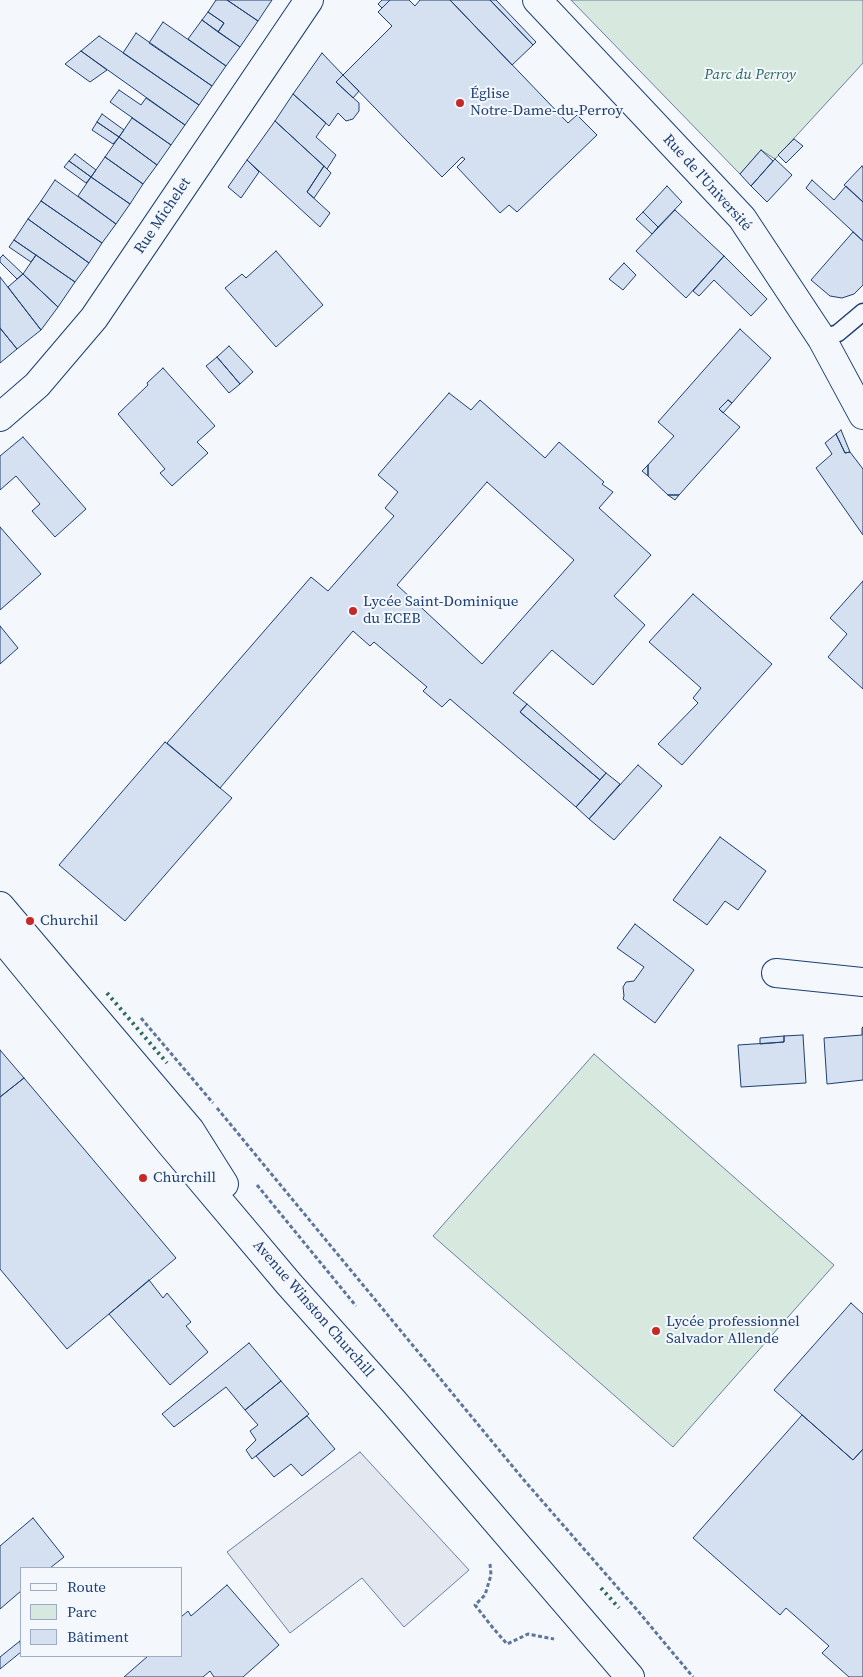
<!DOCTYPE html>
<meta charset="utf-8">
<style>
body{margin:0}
#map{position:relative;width:863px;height:1677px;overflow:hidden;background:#f4f7fb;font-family:"Source Serif 4",serif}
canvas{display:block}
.legend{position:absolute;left:20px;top:1567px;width:162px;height:90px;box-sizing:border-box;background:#f4f7fb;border:1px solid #9eadc5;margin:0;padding:6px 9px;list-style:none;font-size:15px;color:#1d3f73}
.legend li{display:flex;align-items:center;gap:10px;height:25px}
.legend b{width:25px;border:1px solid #9eadc5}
</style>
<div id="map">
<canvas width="863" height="1677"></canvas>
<ul class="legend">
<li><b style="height:6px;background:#f4f7fb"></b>Route</li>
<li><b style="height:14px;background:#d7e8df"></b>Parc</li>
<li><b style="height:14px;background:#d5e0f0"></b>Bâtiment</li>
</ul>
</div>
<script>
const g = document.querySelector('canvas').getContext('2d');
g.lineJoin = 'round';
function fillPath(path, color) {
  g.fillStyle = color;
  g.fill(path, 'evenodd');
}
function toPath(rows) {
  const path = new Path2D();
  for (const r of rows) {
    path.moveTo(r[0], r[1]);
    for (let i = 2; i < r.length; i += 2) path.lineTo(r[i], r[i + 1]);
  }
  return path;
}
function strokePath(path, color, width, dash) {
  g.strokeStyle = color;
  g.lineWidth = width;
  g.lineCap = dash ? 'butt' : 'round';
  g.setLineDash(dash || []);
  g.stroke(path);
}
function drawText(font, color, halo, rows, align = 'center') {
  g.font = font + ' "Source Serif 4",serif';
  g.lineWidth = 4;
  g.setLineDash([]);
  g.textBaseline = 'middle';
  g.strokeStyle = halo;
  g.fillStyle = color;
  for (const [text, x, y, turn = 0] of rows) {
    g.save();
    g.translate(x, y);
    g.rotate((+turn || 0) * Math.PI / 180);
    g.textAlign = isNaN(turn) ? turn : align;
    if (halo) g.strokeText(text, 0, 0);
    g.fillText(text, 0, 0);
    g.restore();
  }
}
const green = toPath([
 [571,0,863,0,863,63,775,159,761,150,740,174,571,0],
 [594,1054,834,1265,673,1447,433,1236,594,1054]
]);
fillPath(green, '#d7e8df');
strokePath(green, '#687fa3', 1);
const parking = toPath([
 [360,1452,469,1570,404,1627,362,1578,290,1633,227,1552,360,1452]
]);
fillPath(parking, '#e3e8f0');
strokePath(parking, '#687fa3', 1);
const building = toPath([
 [216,0,227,0,258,21,240,47,218,32,224,23,208,12,216,0],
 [227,0,272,0,258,21,227,0],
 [382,0,390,0,382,8,378,4,382,0],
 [390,0,409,0,415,6,420,0,450,0,568,123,577,115,597,135,517,212,509,205,500,213,457,167,465,159,462,157,442,177,343,75,392,26,378,12,390,0],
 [450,0,490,0,533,45,512,65,450,0],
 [490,0,496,0,536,42,533,45,490,0],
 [208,12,224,23,218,32,202,20,208,12],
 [202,20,240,47,226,66,188,39,202,20],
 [163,22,226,66,212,86,149,43,163,22],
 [136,33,212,86,199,105,123,53,136,33],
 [99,36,199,105,185,125,81,51,99,36],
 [81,51,107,70,90,82,65,64,81,51],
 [322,53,343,75,336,82,359,103,359,111,353,119,346,121,338,113,329,126,293,94,322,53],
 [343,75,359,91,353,98,336,82,343,75],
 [119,90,141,105,146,98,185,125,171,145,110,102,119,90],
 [293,94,326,123,316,137,336,155,327,169,275,121,293,94],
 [102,114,124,130,119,137,97,122,102,114],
 [132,118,171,145,157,165,119,137,132,118],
 [275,121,324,166,307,192,330,213,320,227,247,160,275,121],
 [97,122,119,137,113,144,92,130,97,122],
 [119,137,157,165,143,184,105,157,119,137],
 [794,139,803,146,786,163,778,155,794,139],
 [761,150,773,161,751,186,740,174,761,150],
 [75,154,96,170,91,177,69,161,75,154],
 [105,157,143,184,130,204,91,177,105,157],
 [775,159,792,175,767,202,751,186,775,159],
 [247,160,259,172,241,198,228,187,247,160],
 [69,161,91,177,86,183,64,167,69,161],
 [324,166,331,173,314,198,307,192,324,166],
 [862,166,863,168,863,202,844,185,862,166],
 [91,177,130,204,116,224,78,196,91,177],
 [55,180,116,224,102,243,41,201,55,180],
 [812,180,834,200,846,186,863,202,863,241,806,188,812,180],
 [667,186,682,202,658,227,643,212,667,186],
 [41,201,102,243,89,263,28,219,41,201],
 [675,210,724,256,686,298,636,251,675,210],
 [643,212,658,227,652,234,636,219,643,212],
 [28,219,89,263,75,282,14,240,28,219],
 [853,232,863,241,863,285,854,294,842,298,830,296,811,280,853,232],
 [14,240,36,255,31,262,9,247,14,240],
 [276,251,323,305,276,347,225,288,242,274,246,278,276,251],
 [3,255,23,274,17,279,0,262,0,258,3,255],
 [36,255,75,282,58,307,23,274,36,255],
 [724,256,767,299,751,316,714,280,699,296,693,291,724,256],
 [624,263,636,275,623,290,609,279,624,263],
 [23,274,58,307,41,330,8,287,23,274],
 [0,277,41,330,17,349,0,328,0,277],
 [0,328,17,349,0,363,0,328],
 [740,329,771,358,732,403,728,400,719,409,740,427,679,495,668,495,648,476,648,465,674,436,658,422,740,329],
 [229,346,253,372,240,384,217,357,229,346],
 [217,357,240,384,229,393,206,366,217,357],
 [163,368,215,426,197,442,208,453,172,486,160,473,165,469,118,414,148,385,147,383,163,368],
 [449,393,471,410,480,400,545,458,559,442,604,482,602,484,613,492,599,508,651,555,614,596,645,625,593,685,552,650,513,693,527,704,520,712,600,780,576,807,450,699,442,707,423,691,427,687,374,642,370,646,353,631,220,788,167,743,311,577,328,591,394,516,385,508,398,492,378,475,449,393],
 [487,482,574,560,482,664,397,585,487,482],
 [728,400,732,403,723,413,719,409,728,400],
 [841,430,850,452,845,453,836,434,841,430],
 [836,434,845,453,850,452,863,469,863,535,816,468,832,454,825,443,836,434],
 [23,437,86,509,55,537,32,511,40,504,16,476,0,490,0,456,23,437],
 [648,465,648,476,642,471,648,465],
 [668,495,679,495,675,500,668,495],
 [0,527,41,574,0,610,0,527],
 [863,581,863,689,828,657,847,634,830,618,863,581],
 [693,594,772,664,682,765,658,744,698,703,693,698,701,688,649,642,693,594],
 [0,626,18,648,0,664,0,626],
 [527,704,606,773,600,780,520,712,527,704],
 [165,742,232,798,125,921,59,865,165,742],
 [638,765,662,786,614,840,589,819,638,765],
 [606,773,620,784,589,819,576,807,606,773],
 [720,837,766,871,738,910,725,901,707,925,673,900,720,837],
 [635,924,694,970,655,1023,623,999,624,996,623,987,626,982,634,981,644,967,617,948,635,924],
 [863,1027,863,1080,827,1084,824,1038,862,1035,862,1028,863,1027],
 [803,1035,806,1083,741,1087,738,1045,784,1042,784,1036,803,1035],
 [784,1036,784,1042,760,1044,760,1038,784,1036],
 [0,1050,24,1078,0,1097,0,1050],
 [24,1078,176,1258,67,1349,0,1269,0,1097,24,1078],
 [149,1280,163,1298,167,1293,191,1322,186,1326,208,1352,170,1385,109,1314,149,1280],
 [851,1303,863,1314,863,1449,853,1460,774,1390,851,1303],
 [249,1343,281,1381,245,1410,226,1387,174,1427,162,1414,249,1343],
 [281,1381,309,1414,252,1459,246,1450,256,1440,250,1431,258,1425,245,1410,281,1381],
 [802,1415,853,1460,863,1449,863,1677,849,1677,822,1653,829,1646,786,1608,780,1615,693,1538,802,1415],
 [307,1416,335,1449,302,1476,291,1464,274,1477,256,1456,307,1416],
 [33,1518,64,1557,50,1568,21,1568,21,1591,0,1609,0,1546,33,1518],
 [227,1585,279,1645,243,1677,214,1677,210,1671,203,1677,124,1677,148,1656,181,1656,181,1617,188,1611,191,1616,227,1585],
 [20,1641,21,1652,0,1669,0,1657,20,1641]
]);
fillPath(building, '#d5e0f0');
strokePath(building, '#1d3f73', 1);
const lane = toPath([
 [822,339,838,333,863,312]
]);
const street = toPath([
 [537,0,742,218,822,339,863,415],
 [776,973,863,982]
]);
const secondary = toPath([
 [0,417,37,385,94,318,309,0],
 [0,906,190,1130,224,1184],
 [0,936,171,1144,289,1284,394,1402,630,1677]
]);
strokePath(lane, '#1d3f73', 19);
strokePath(street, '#1d3f73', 30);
strokePath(secondary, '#1d3f73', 30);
strokePath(toPath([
 [141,1018,213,1103],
 [217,1108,523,1479,638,1611,693,1677],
 [257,1185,356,1306],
 [490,1564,491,1575,485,1595,475,1605,493,1628,507,1644,528,1634,554,1639]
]), '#5e769c', 3, [4, 2.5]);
strokePath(lane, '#f4f7fb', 16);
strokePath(street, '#f4f7fb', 28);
strokePath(secondary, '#f4f7fb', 28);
strokePath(toPath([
 [107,993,167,1063],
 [601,1588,619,1608]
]), '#2c6c60', 4, [2.5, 4]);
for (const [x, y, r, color] of [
 [460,103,5,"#c62828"],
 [353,611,5,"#c62828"],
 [30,921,5,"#c62828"],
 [143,1178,5,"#c62828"],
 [656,1331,5,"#c62828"]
]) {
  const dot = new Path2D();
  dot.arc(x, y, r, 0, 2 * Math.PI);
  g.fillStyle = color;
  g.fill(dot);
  strokePath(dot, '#f4f7fb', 2);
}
drawText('italic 15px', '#2c6c60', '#f4f7fb', [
 ["Parc du Perroy",750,75]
]);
drawText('15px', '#1d3f73', '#f4f7fb', [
 ["Église",470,94],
 ["Notre-Dame-du-Perroy",470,111],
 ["Lycée Saint-Dominique",363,602],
 ["du ECEB",363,619],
 ["Churchil",40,921],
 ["Churchill",153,1178],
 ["Lycée professionnel",666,1322],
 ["Salvador Allende",666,1339]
], 'left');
drawText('15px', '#1d3f73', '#f4f7fb', [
 ["Rue de l'Université",707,183,48],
 ["Rue Michelet",163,216,-56],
 ["Avenue Winston Churchill",313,1309,49]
]);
</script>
